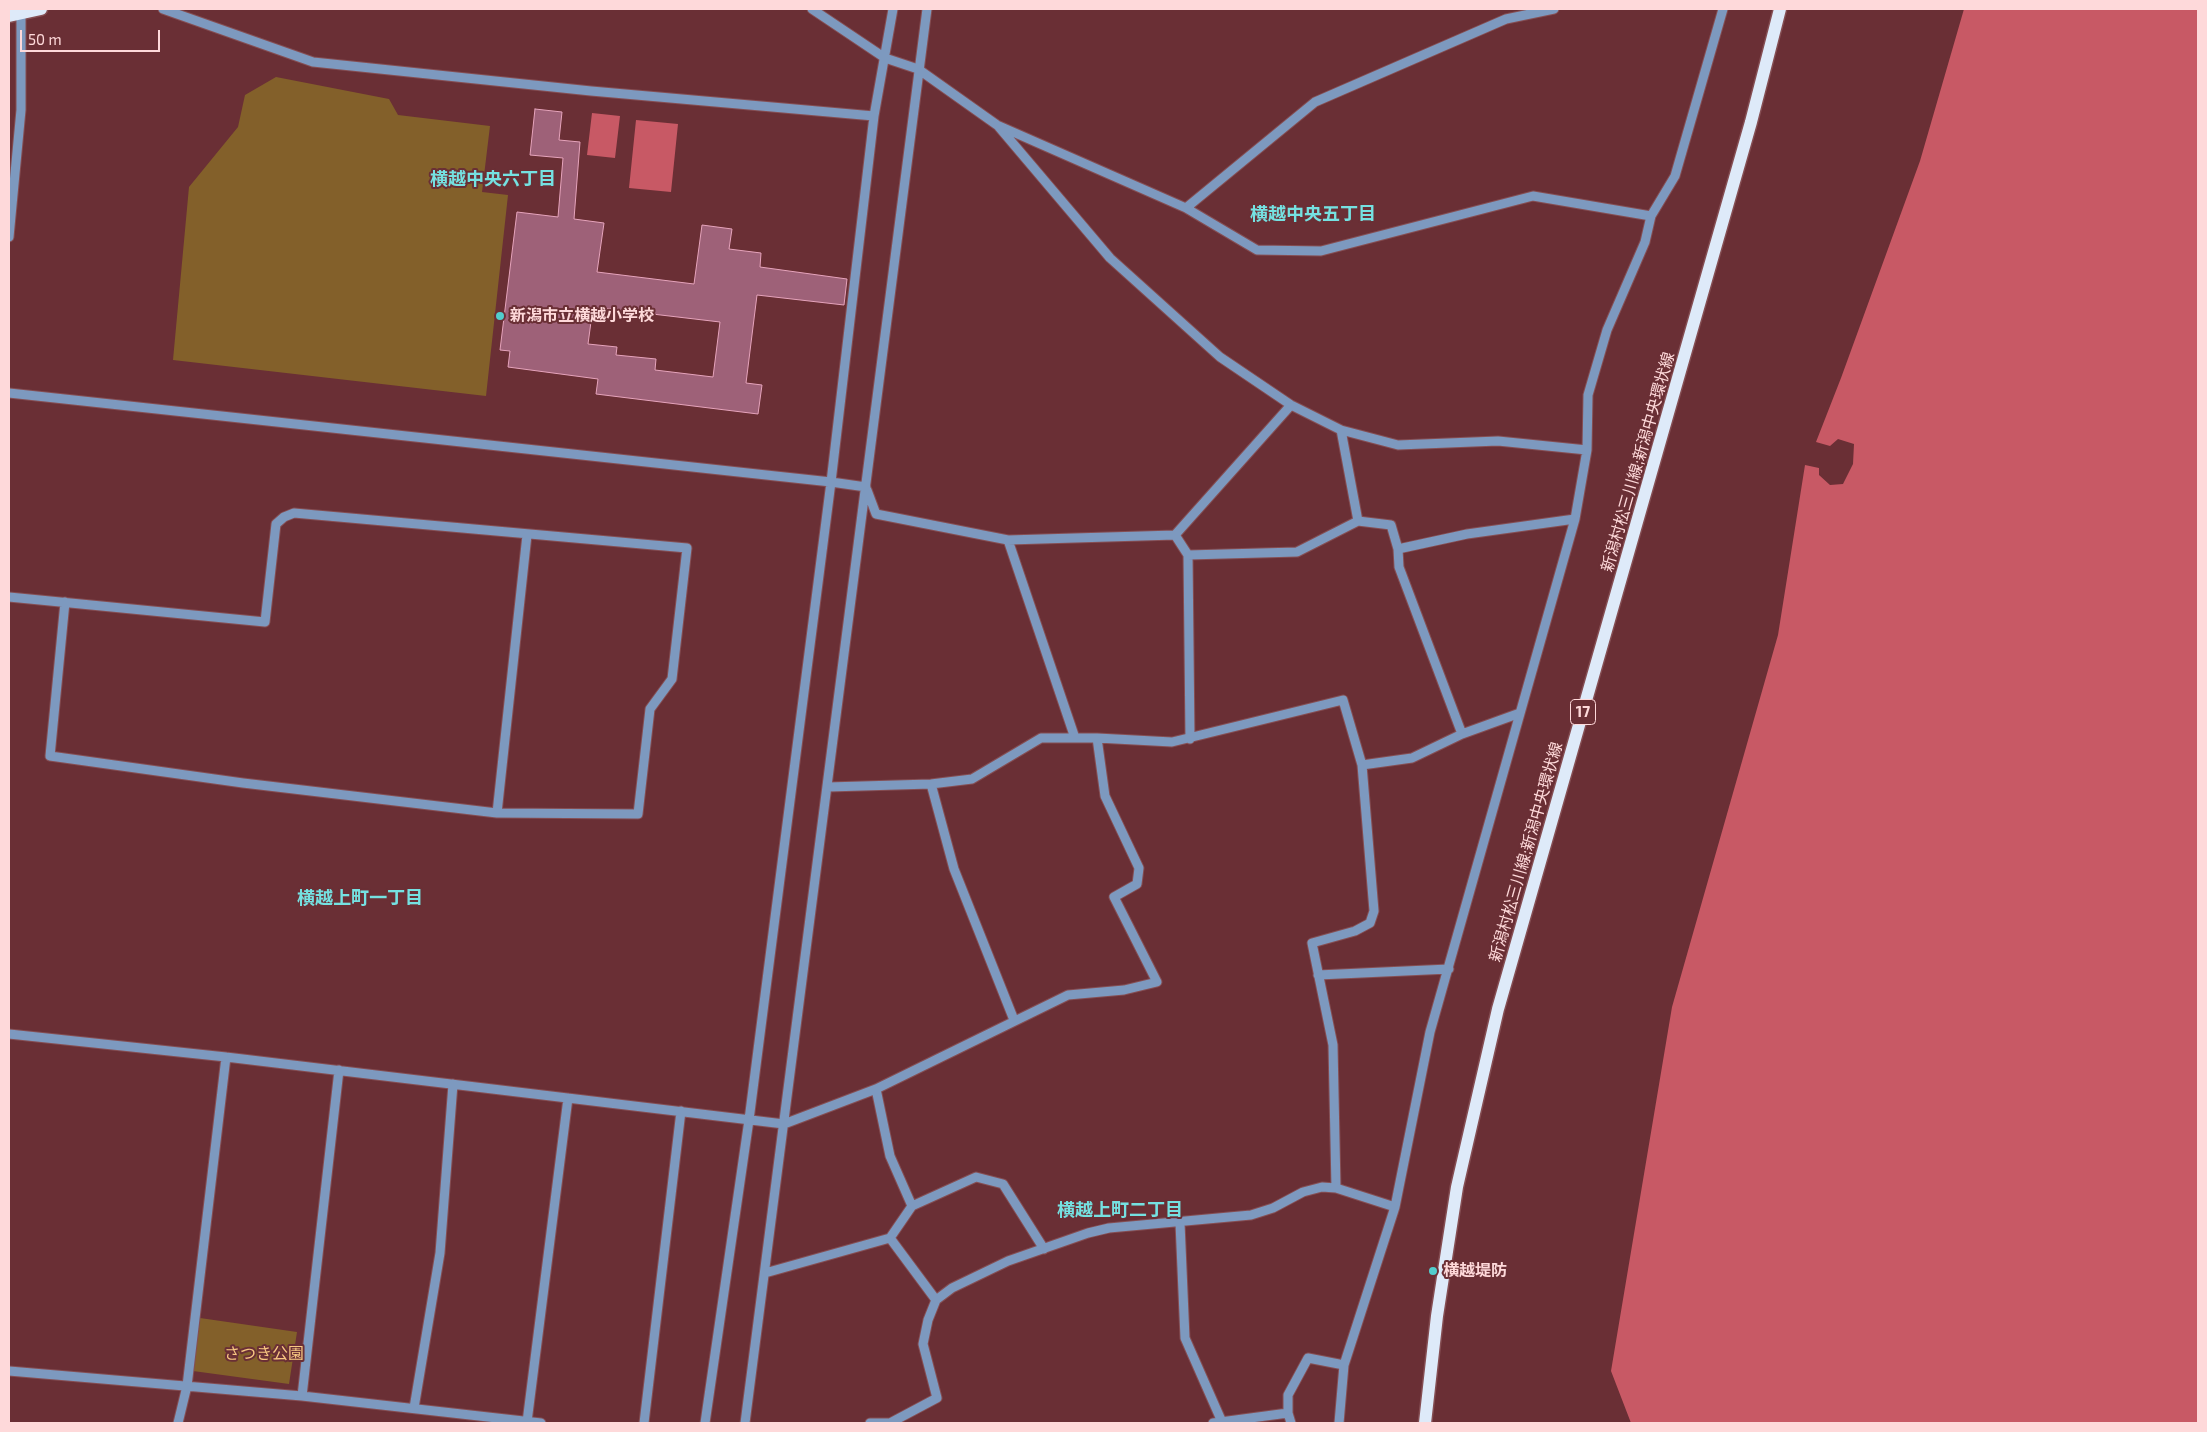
<!DOCTYPE html>
<meta charset="utf-8">
<style>
body{margin:0}
#map{position:relative;width:2207px;height:1432px;overflow:hidden;background:#6a2f35;font-family:"Exo 2",sans-serif}
canvas{display:block}
.frame{position:absolute;inset:0;border:10px solid #fed9da;pointer-events:none}
.scale{position:absolute;left:20px;top:30px;width:140px;height:22px;box-sizing:border-box;border:2px solid #fed9da;border-top:0;padding-left:6px;font-size:15px;line-height:18px;white-space:nowrap;color:#fed9da;-webkit-text-stroke:4px #6a2f35;paint-order:stroke}
</style>
<div id="map">
<canvas width="2207" height="1432"></canvas>
<div class="frame"></div>
<div class="scale">50 m</div>
</div>
<script>
const g = document.querySelector('canvas').getContext('2d');
g.lineJoin = 'round';
function fillPath(path, color) {
  g.fillStyle = color;
  g.fill(path, 'evenodd');
}
function toPath(rows) {
  const path = new Path2D();
  for (const r of rows) {
    path.moveTo(r[0], r[1]);
    for (let i = 2; i < r.length; i += 2) path.lineTo(r[i], r[i + 1]);
  }
  return path;
}
function strokePath(path, color, width, dash) {
  g.strokeStyle = color;
  g.lineWidth = width;
  g.lineCap = dash ? 'butt' : 'round';
  g.setLineDash(dash || []);
  g.stroke(path);
}
function drawText(font, color, halo, rows, align = 'center') {
  g.font = font + ' "Exo 2","Noto Sans JP",sans-serif';
  g.lineWidth = 4;
  g.setLineDash([]);
  g.textBaseline = 'middle';
  g.strokeStyle = halo;
  g.fillStyle = color;
  for (const [text, x, y, turn = 0] of rows) {
    g.save();
    g.translate(x, y);
    g.rotate((+turn || 0) * Math.PI / 180);
    g.textAlign = isNaN(turn) ? turn : align;
    if (halo) g.strokeText(text, 0, 0);
    g.fillText(text, 0, 0);
    g.restore();
  }
}
fillPath(toPath([
 [276,77,389,99,398,115,490,126,482,192,508,195,486,396,173,360,189,187,238,127,245,95],
 [200,1318,297,1332,289,1384,193,1371]
]), '#83602a');
fillPath(toPath([
 [1964,9,2198,9,2198,1423,1631,1423,1611,1371,1672,1007,1778,635,1805,465,1819,468,1819,475,1830,485,1843,484,1853,464,1854,444,1838,439,1830,446,1816,442,1841,378,1920,161],
 [592,113,620,116,615,158,587,155],
 [636,120,678,124,671,192,629,188]
]), '#c85965');
const building = toPath([
 [535,109,562,112,559,140,580,142,574,219,604,223,597,272,694,284,702,225,732,229,729,249,761,253,760,267,847,279,844,305,757,295,746,383,762,385,758,414,596,394,598,379,508,367,510,351,500,350,517,212,558,217,563,158,530,155,535,109],
 [593,307,720,322,713,377,655,370,656,359,616,355,617,347,588,344,593,307]
]);
fillPath(building, '#9e6178');
strokePath(building, '#e6a4bc', 1);
const minor = toPath([
 [163,9,313,62,591,91,874,116],
 [812,9,885,58,918,69,997,125,1186,208,1315,102,1506,19,1554,9],
 [999,127,1110,258,1220,357,1291,405,1341,430,1398,445,1498,441,1587,450],
 [1186,208,1257,250,1321,251,1533,196,1651,216],
 [9,237,21,110,21,14],
 [9,393,831,482,866,487],
 [1341,430,1358,521],
 [867,490,876,514,1008,540,1175,535,1188,555,1297,552,1358,521,1391,525,1398,549,1399,567,1462,734,1520,713],
 [1175,535,1291,405],
 [1008,540,1075,738],
 [1398,549,1467,534,1575,519],
 [1188,555,1190,739],
 [9,597,265,622,276,524,284,517,294,513,687,548,672,679,650,709,638,814,497,813,243,783,50,756,65,602],
 [931,784,954,869,1014,1020],
 [828,787,931,784,972,779,1041,738,1097,738,1172,742,1343,700,1362,765,1412,758,1462,734],
 [497,813,527,535],
 [1318,975,1449,969],
 [9,1034,226,1057,784,1124,876,1089,1068,995,1124,990,1157,982,1114,897,1137,884,1139,868,1105,796,1097,738],
 [1336,1188,1333,1045,1312,943,1355,931,1370,923,1374,911,1362,765],
 [912,1206,976,1177,1003,1184,1044,1249],
 [1180,1223,1185,1338,1222,1422],
 [890,1238,936,1300],
 [765,1273,890,1238,912,1206,890,1156,876,1089],
 [9,1371,302,1396,541,1423],
 [302,1396,339,1070],
 [414,1408,440,1253,453,1084],
 [527,1422,568,1098],
 [178,1423,187,1386,226,1057],
 [644,1423,681,1111],
 [705,1423,749,1120,831,482,874,116,893,9],
 [745,1423,927,9],
 [870,1423,890,1423,937,1398,923,1344,928,1320,936,1300,952,1288,1008,1261,1088,1233,1109,1228,1251,1215,1273,1208,1303,1192,1322,1187,1336,1188,1395,1207],
 [1213,1423,1288,1413],
 [1291,1423,1288,1413,1288,1395,1308,1358,1344,1365],
 [1339,1423,1344,1365,1395,1207,1430,1032,1575,519,1587,450,1588,395,1607,330,1645,242,1651,216,1675,176,1723,9]
]);
const major = toPath([
 [9,16,41,9],
 [1425,1423,1437,1316,1457,1187,1498,1009,1751,122,1780,9]
]);
strokePath(minor, '#854e53', 11);
strokePath(major, '#854e53', 15);
strokePath(minor, '#7d99bf', 9);
strokePath(major, '#deeaf9', 12);
for (const [x, y, r, color] of [
 [500,316,5,"#52cdcd"],
 [1433,1271,5,"#52cdcd"]
]) {
  const dot = new Path2D();
  dot.arc(x, y, r, 0, 2 * Math.PI);
  g.fillStyle = color;
  g.fill(dot);
  strokePath(dot, '#6a2f35', 2);
}
for (const [x, y, w] of [
 [1583,712,25]
]) {
  const box = new Path2D();
  box.roundRect(x - w / 2, y - 12.5, w, 25, 4);
  g.fillStyle = '#6a2f35';
  g.fill(box);
  strokePath(box, '#fed9da', 1);
}
drawText('bold 15px', '#fed9da', null, [
 ["17",1583,712]
]);
drawText('bold 16px', '#fed9da', '#6a2f35', [
 ["新潟市立横越小学校",510,316],
 ["横越堤防",1443,1271]
], 'left');
drawText('16px', '#fed9da', '#6a2f35', [
 ["新潟村松三川線;新潟中央環状線",1638,462,-74],
 ["新潟村松三川線;新潟中央環状線",1526,852,-74]
]);
drawText('16px', '#f8c782', '#6a2f35', [
 ["さつき公園",264,1354]
]);
drawText('bold 18px', '#75e1e1', '#6a2f35', [
 ["横越中央六丁目",493,179],
 ["横越中央五丁目",1313,214],
 ["横越上町一丁目",360,898],
 ["横越上町二丁目",1120,1210]
]);
</script>
